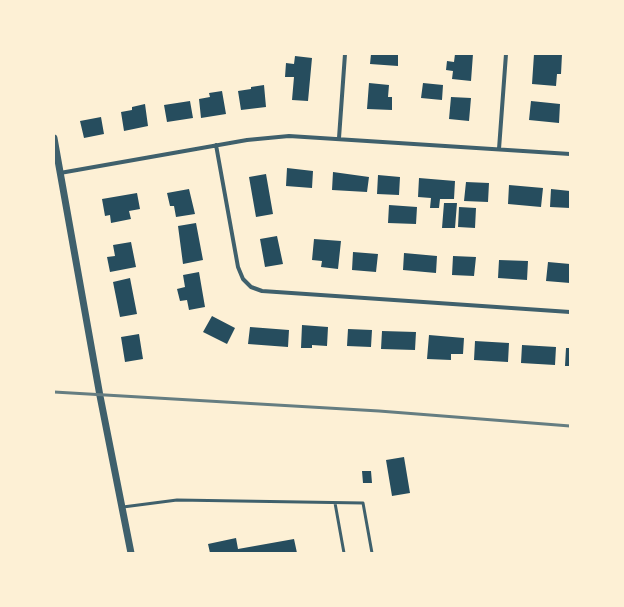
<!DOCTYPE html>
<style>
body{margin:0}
#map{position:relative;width:624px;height:607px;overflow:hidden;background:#fdf0d5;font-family:Roboto,sans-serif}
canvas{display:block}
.frame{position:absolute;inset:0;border:55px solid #fdf0d5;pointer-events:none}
</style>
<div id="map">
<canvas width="624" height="607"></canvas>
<div class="frame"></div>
</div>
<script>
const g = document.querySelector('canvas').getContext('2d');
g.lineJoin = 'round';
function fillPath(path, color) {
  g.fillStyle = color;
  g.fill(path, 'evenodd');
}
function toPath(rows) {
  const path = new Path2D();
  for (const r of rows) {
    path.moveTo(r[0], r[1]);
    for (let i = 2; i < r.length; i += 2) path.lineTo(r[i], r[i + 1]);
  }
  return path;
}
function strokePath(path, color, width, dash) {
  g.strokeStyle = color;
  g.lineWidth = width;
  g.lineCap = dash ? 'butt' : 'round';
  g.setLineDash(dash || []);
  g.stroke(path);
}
fillPath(toPath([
 [371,54,398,54,398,66,370,64],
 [455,54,473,54,471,81,452,79,453,71,446,70,447,61,454,62],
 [534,54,562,54,561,74,557,74,556,86,532,84],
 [295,56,312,58,308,101,292,100,294,77,285,77,286,63,294,64],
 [369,83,389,85,388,97,392,97,392,110,367,109],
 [423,83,443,85,442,100,421,98],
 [264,85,266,107,241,110,238,91,251,89,251,87],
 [222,91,226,114,201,118,199,99,210,97,209,93],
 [451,97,471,98,469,121,449,119],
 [190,101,193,118,167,122,164,105],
 [531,101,560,104,559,123,529,120],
 [145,104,148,126,124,131,121,112,132,110,132,107],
 [101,117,104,134,84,138,80,121],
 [287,168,313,171,312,188,286,186],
 [333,172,369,177,367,192,332,190],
 [266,174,273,214,256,217,249,177],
 [378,175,400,177,399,195,377,194],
 [419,178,455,181,454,199,440,199,439,208,430,208,431,198,418,197],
 [466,182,489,183,488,202,464,201],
 [509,185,543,188,541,207,508,204],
 [189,189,195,214,176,217,174,206,170,206,167,193],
 [551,189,570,191,570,208,550,207],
 [137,193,140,209,129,211,131,219,111,223,110,215,105,216,102,199],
 [444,203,457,203,455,228,442,228],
 [389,205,417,207,416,224,388,223],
 [459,207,476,208,475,228,458,227],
 [196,223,203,260,183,264,178,226],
 [277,236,283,264,265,267,260,239],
 [314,239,341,241,338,269,321,267,322,261,312,260],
 [131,242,136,267,110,272,107,257,115,256,113,245],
 [353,252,378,254,376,272,352,270],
 [404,253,437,256,436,273,403,270],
 [453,256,476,257,474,276,452,275],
 [499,260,528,261,527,280,498,278],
 [548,262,570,264,570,283,546,281],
 [199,272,205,307,189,310,187,300,180,301,177,289,185,287,183,275],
 [130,278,137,314,120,317,113,282],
 [212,316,235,328,227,344,203,332],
 [302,325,328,327,327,346,312,345,312,348,301,348],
 [250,327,289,330,288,347,248,344],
 [348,329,372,330,371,347,347,346],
 [382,331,416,332,415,350,381,349],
 [139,334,143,359,125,362,121,337],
 [429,335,464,338,463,354,451,354,451,360,427,359],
 [475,341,509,343,508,362,474,360],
 [522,345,556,347,555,365,521,363],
 [566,348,570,348,570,366,565,366],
 [404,457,410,493,392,496,386,460],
 [362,471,371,471,372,483,363,483],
 [236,538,238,549,294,539,297,553,210,553,208,544]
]), '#264d5e');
strokePath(toPath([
 [335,503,344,553],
 [123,507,177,500,363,503,372,553]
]), '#3f606c', 3);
strokePath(toPath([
 [339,138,345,54],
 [216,145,238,267,243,279,251,287,262,291,570,312],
 [499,149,506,54],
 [60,173,247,140,289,136,570,154]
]), '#3f606c', 4);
strokePath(toPath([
 [54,138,100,396,131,553]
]), '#3f606c', 7);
strokePath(toPath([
 [54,392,379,411,570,426]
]), '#657d81', 3);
</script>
